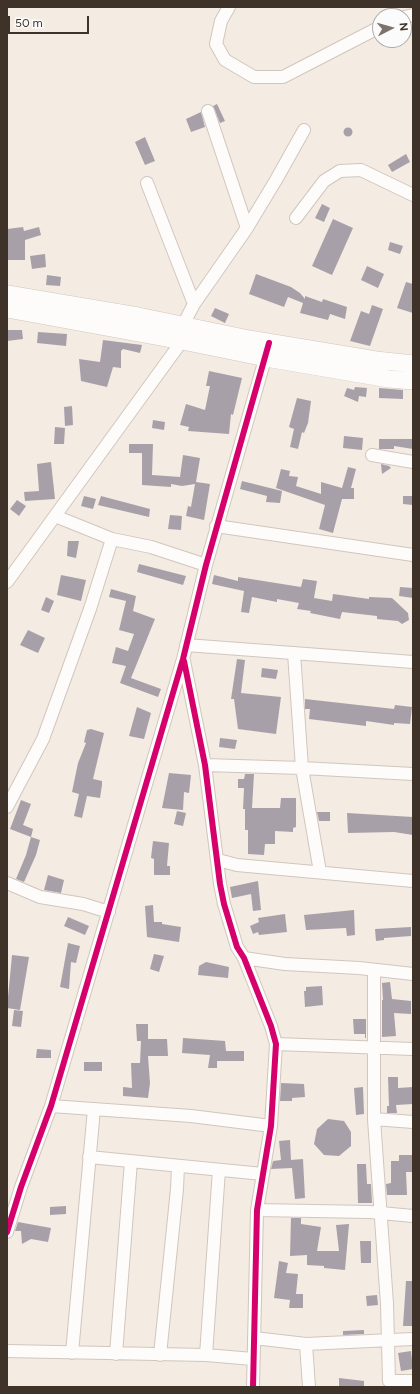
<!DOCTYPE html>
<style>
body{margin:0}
#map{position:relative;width:420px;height:1394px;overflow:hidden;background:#f4ebe3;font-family:Figtree,sans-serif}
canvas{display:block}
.frame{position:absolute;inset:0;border:8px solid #3f3329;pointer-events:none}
.north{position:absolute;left:372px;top:8px;width:40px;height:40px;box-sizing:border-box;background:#fbfbfb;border:1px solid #b0aba7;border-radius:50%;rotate:84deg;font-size:11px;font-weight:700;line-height:16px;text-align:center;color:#3f3329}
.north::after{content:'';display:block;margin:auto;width:14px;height:18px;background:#7e736a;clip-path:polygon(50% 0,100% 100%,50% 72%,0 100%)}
.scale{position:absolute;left:8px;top:16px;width:81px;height:18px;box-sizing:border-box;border:2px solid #3f3329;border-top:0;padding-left:5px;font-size:12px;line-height:14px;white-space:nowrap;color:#3f3329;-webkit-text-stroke:3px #fbfbfb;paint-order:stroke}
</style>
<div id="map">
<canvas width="420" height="1394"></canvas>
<div class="frame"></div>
<div class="north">N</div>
<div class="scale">50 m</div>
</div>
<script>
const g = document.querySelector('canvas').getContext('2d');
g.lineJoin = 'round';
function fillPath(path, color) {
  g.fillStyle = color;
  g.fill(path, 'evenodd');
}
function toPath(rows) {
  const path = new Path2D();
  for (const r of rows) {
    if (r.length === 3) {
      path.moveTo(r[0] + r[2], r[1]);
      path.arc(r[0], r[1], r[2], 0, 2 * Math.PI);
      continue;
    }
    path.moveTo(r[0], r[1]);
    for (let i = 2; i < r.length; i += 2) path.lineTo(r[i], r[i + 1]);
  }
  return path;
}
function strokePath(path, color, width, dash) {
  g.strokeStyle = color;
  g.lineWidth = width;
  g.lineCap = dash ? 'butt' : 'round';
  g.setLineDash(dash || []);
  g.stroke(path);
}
fillPath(toPath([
 [217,104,225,121,220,123,213,106],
 [201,112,205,127,191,132,186,119],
 [348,132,4.5],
 [145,137,155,161,145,165,135,142],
 [406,154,410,162,392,172,388,165],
 [322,204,330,208,324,222,315,218],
 [333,219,353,228,332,275,312,266],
 [23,227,24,231,39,227,41,235,25,240,25,260,7,260,7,229],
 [390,242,403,246,400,254,388,250],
 [45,254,46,267,32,269,30,256],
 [367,266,384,274,378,288,361,280],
 [256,274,291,287,300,293,305,299,305,296,322,302,323,299,347,307,345,319,330,314,328,320,300,313,303,303,288,297,284,307,249,294],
 [47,275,61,277,60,286,46,285],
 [406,282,413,284,413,313,397,308],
 [372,305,383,309,370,346,350,341,361,311,369,314],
 [215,308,229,314,225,323,211,316],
 [7,330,22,330,23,339,7,341],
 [38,332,67,334,66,346,37,343],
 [103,340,142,345,140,353,123,349,121,351,121,368,113,367,107,387,81,381,79,359,100,362],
 [209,371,242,378,233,415,231,414,229,434,188,431,189,427,180,425,186,404,205,410,210,386,206,386],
 [355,387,367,388,366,397,359,396,358,402,344,396,347,388,354,390],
 [379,388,403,390,403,399,379,398],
 [297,398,311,401,308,423,304,433,302,432,298,449,290,447,294,429,289,427],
 [72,406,73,425,65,426,64,407],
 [153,420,165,422,164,430,152,428],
 [55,427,65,428,64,444,54,444],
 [344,436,363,438,362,450,343,448],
 [379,439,413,439,413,449,394,446,394,449,379,449],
 [129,444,153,444,152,475,180,477,183,455,200,458,196,482,210,484,204,520,186,516,188,506,191,507,195,484,182,486,171,484,171,487,142,485,142,453,129,453],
 [51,462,55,499,25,501,24,492,39,491,37,464],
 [381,464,389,466,391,468,382,474],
 [348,467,356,469,351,488,354,488,354,499,342,499,333,533,319,529,325,505,276,488,281,469,290,471,289,476,298,477,296,486,321,494,321,482,342,488],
 [242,481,282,491,280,503,266,502,267,496,240,489],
 [84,496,96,499,93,509,81,506],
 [101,496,150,509,149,517,98,505],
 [403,496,413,496,413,505,403,504],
 [17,500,26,506,19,516,10,509],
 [170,515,182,516,181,530,168,529],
 [68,541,79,541,76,558,67,556],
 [139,564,186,576,183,585,137,572],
 [61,575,86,580,81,601,57,595],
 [214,575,238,581,238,577,301,587,303,579,317,581,314,598,332,601,333,594,369,599,369,597,392,598,408,613,409,620,402,624,398,621,377,619,377,616,342,612,340,619,310,613,311,611,297,609,299,603,277,599,277,602,252,597,249,613,241,612,244,591,212,584],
 [400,587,413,588,413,598,399,596],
 [111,589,136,596,133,611,155,619,131,678,161,689,158,697,120,683,126,666,112,663,116,647,128,651,134,634,119,630,126,601,109,597],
 [46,597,54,601,49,613,41,610],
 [28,630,45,638,38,653,20,645],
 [237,659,245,660,241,693,281,697,276,734,238,729,234,699,231,699],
 [262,668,278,670,276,679,261,677],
 [305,699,394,709,395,705,412,707,410,724,394,723,394,725,366,721,366,726,309,719,310,709,305,709],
 [137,707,151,713,144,739,129,736],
 [91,729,104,733,93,779,102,781,102,785,100,798,87,796,82,818,74,816,79,794,72,792,78,763,86,743,84,742,87,730],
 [220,738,237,740,235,749,219,747],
 [169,773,191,775,189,793,184,792,183,810,162,808],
 [245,774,254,774,252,808,280,808,281,798,296,798,296,827,293,828,293,832,275,831,275,844,265,844,264,855,248,854,248,830,245,830,245,809,243,809,244,788,238,788,238,779,244,779],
 [21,800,31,804,23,825,33,829,31,837,10,829],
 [177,811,186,813,183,826,174,824],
 [317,812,330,812,330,821,319,821],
 [347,813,413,817,413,835,394,832,348,833],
 [31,837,40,840,36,855,24,882,16,879,26,855],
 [153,841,169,843,167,866,170,866,170,875,154,875,154,859,151,858],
 [48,875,64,880,61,893,44,890],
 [258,881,261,910,253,911,251,894,232,898,230,887],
 [153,905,154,922,162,922,162,924,181,927,179,942,147,937,145,906],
 [354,910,355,935,347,936,346,928,306,930,304,915],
 [285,914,287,932,259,935,258,932,253,934,250,926,259,922,258,918],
 [68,917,89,926,85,935,64,926],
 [411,927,411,936,384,938,384,940,376,941,375,929],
 [68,943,80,946,76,963,71,962,69,989,60,987],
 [154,954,164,956,159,972,150,969],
 [12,955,29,957,20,1010,7,1008],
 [206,962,229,967,228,978,198,975,199,966],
 [390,982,392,999,411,1001,411,1014,394,1013,396,1036,382,1037,382,1000,383,1000,382,983],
 [322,986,323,1005,305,1007,304,991,306,991,306,987],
 [14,1010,23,1011,21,1027,12,1026],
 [353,1019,366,1019,366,1038,365,1038,365,1034,354,1034],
 [136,1024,148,1024,148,1039,167,1039,168,1056,148,1056,150,1083,148,1098,123,1096,123,1087,132,1088,131,1063,140,1063,141,1041,137,1041],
 [183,1038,225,1041,226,1051,244,1051,244,1061,217,1061,217,1068,208,1068,210,1055,182,1053],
 [37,1049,51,1050,51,1058,36,1058],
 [84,1062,102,1062,102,1071,84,1071],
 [388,1077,398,1077,398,1088,413,1087,413,1104,396,1105,397,1113,387,1113,387,1106,389,1106],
 [281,1083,304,1084,305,1097,292,1098,292,1101,280,1101],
 [363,1087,364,1114,356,1115,354,1088],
 [328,1119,344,1121,351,1132,351,1146,339,1156,324,1155,314,1144,317,1129],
 [290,1140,291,1160,303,1159,305,1198,295,1199,292,1168,271,1169,273,1161,281,1160,279,1141],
 [399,1155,413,1155,413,1172,406,1172,407,1195,387,1195,386,1184,391,1183,391,1161,399,1161],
 [357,1164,366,1164,367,1184,371,1184,372,1203,358,1203],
 [66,1206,66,1214,50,1215,50,1207],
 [291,1218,301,1218,301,1224,321,1227,317,1251,339,1251,336,1225,349,1224,345,1270,324,1268,324,1266,307,1265,307,1255,290,1256],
 [18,1222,51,1228,48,1242,31,1239,22,1244,21,1231,15,1231],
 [360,1241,371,1241,371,1263,361,1263],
 [279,1261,288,1263,286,1273,298,1274,296,1294,303,1294,303,1308,289,1308,290,1300,274,1298],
 [406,1281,413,1281,413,1326,403,1326],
 [377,1295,378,1305,367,1306,366,1296],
 [364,1330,364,1334,343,1335,343,1331],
 [411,1351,413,1369,401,1371,398,1353],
 [339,1378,364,1381,364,1387,339,1387]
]), '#a8a0a8');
const minor = toPath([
 [229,7,221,21,216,44,225,60,254,77,283,77,380,27],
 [404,17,413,15],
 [208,111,247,228],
 [147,183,194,304],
 [296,218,324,181,340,171,361,170,413,195],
 [183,325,194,304,247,228,276,180,304,130],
 [372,455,413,462],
 [55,516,112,539,151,547,206,565],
 [216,526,413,555],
 [7,582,182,341],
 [186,645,413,662],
 [294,653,302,768,320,872],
 [184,661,205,765,220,884,224,904,237,947,244,958,271,1026,276,1044,271,1126,257,1210,253,1387],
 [205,765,302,768,413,774],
 [7,807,43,739,90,609,112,539],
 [218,860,237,865,413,881],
 [7,883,40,897,83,904,109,912],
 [244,958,285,964,359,968,413,974],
 [374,970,374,1119,387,1304,389,1381,413,1381],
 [276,1044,413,1049],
 [51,1106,191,1116,271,1126],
 [374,1119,413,1122],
 [89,1157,263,1174],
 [257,1210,370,1212,413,1216],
 [7,1232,21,1187,51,1106,183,659,206,565,267,352],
 [254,1338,306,1344,413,1339],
 [306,1344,309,1387],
 [7,1351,206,1355,253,1359],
 [72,1353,94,1109],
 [116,1354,131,1161],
 [160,1355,177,1189,178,1166],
 [206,1355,219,1170]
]);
const secondary = toPath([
 [7,294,138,316,249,339,376,360,413,364],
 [7,309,182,341,266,358,389,379,413,381]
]);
strokePath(minor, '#d0c6be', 14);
strokePath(secondary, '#d0c6be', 18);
strokePath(minor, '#fdfcfb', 12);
strokePath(secondary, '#fdfcfb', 17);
strokePath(toPath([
 [184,661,205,765,220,884,224,904,237,947,244,958,271,1026,276,1044,271,1126,257,1210,253,1387],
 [7,1232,21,1187,51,1106,183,659,206,565,269,343]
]), '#d6006c', 6);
</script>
